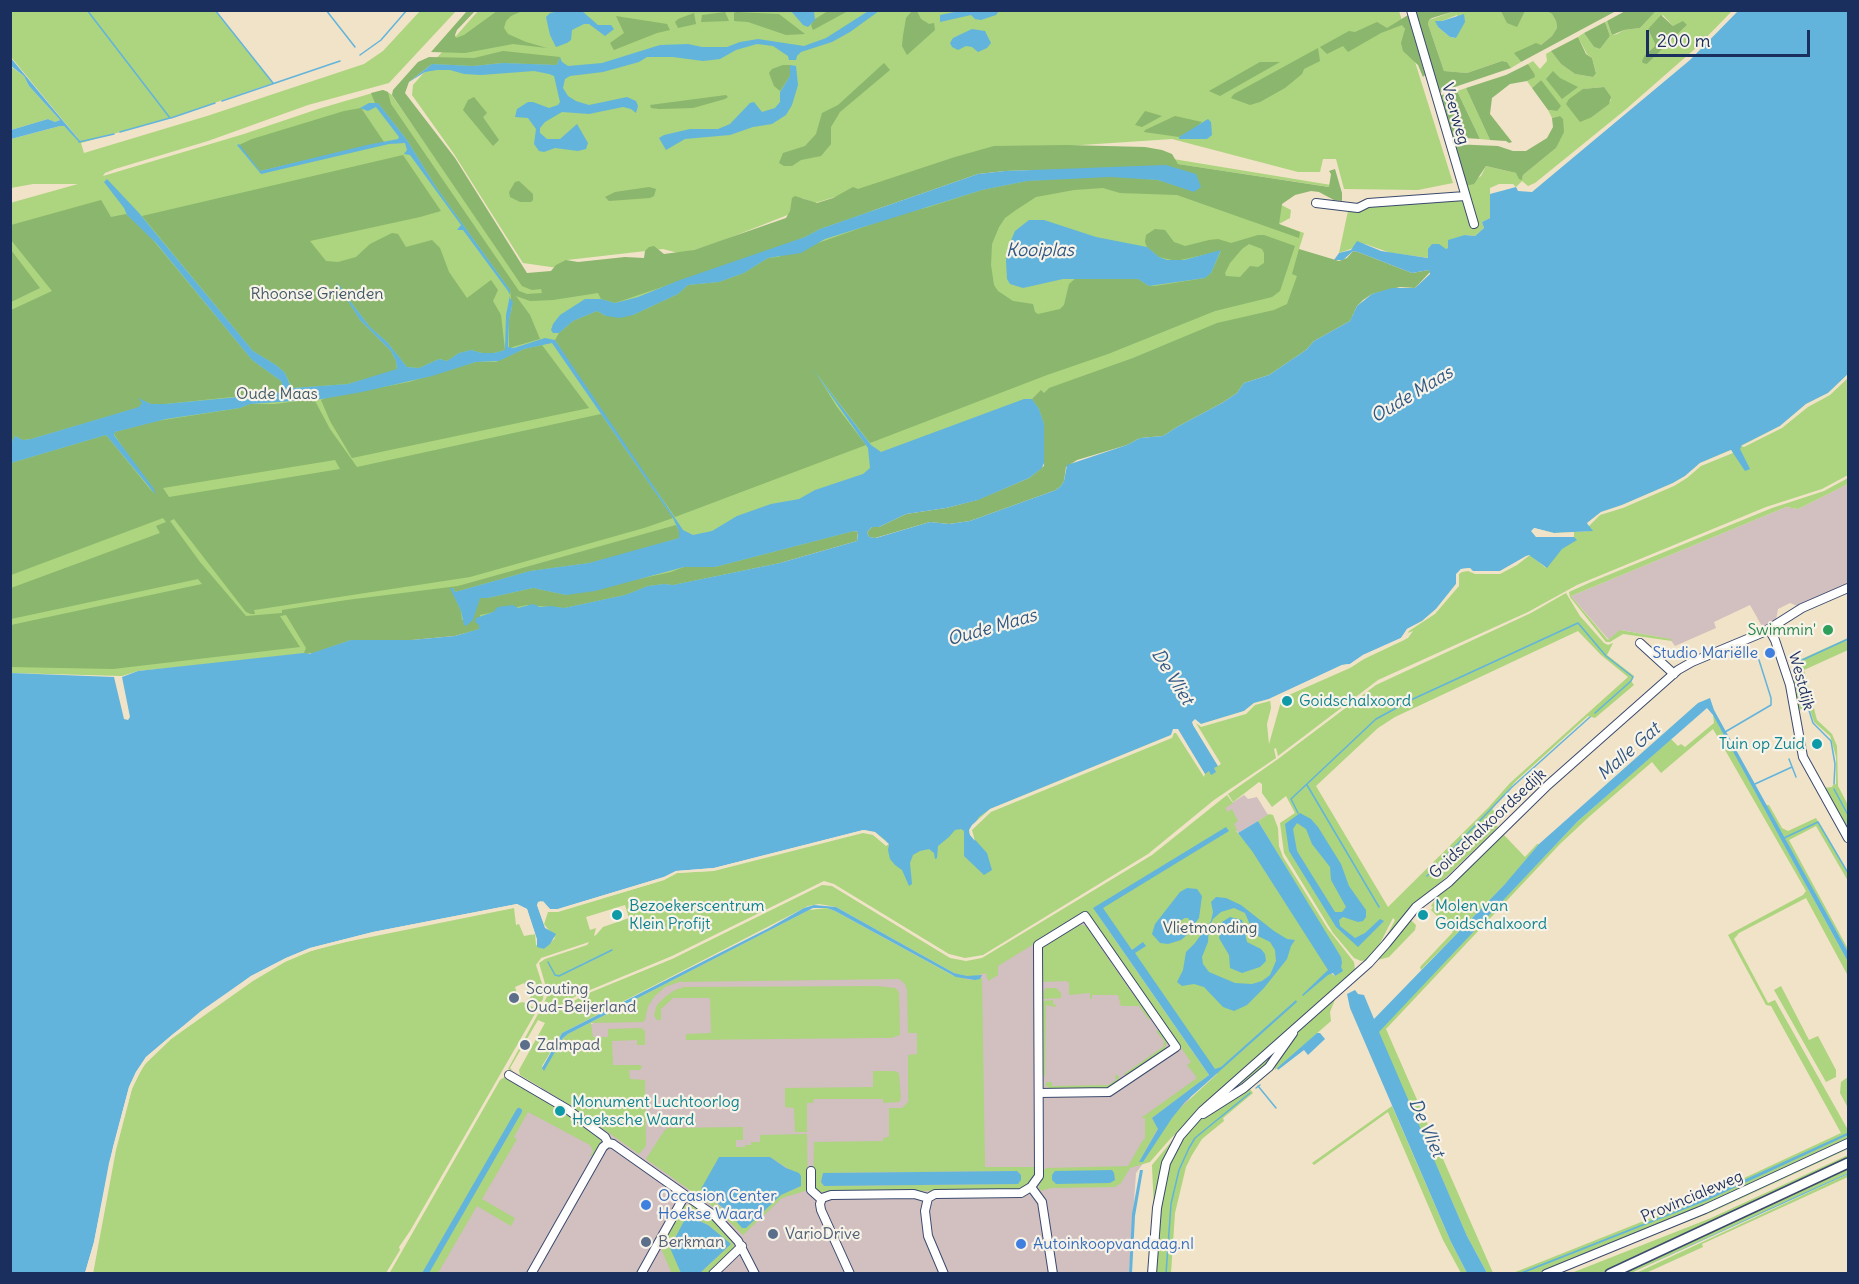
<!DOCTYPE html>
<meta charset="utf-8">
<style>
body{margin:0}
#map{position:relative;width:1859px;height:1284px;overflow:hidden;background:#f0e3c7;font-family:Delius,sans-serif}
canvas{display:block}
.frame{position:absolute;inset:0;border:12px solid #1b2f5e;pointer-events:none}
.scale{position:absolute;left:1646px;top:30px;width:164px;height:27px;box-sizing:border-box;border:3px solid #1b2f5e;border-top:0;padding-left:8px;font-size:18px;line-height:21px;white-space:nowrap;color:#1b2f5e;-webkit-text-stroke:4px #f7f3e8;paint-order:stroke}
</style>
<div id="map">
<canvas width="1859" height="1284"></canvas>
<div class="frame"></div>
<div class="scale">200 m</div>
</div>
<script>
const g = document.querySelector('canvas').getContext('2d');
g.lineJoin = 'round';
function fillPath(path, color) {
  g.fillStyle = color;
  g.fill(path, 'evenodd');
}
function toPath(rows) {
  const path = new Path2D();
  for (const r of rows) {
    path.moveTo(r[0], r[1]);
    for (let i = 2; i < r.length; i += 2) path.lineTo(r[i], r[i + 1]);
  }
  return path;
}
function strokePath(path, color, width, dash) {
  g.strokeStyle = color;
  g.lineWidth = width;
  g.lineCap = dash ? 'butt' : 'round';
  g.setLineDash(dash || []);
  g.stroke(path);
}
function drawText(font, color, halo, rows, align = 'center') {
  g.font = font + ' Delius,sans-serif';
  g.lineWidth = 4.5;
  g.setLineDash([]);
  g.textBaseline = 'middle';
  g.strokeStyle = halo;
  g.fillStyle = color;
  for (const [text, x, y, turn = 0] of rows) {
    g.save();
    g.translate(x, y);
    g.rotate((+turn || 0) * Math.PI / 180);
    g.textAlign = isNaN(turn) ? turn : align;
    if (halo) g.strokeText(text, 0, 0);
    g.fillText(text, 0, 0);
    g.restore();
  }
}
fillPath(toPath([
 [1848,484,1848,585,1797,606,1790,603,1778,609,1776,620,1763,628,1750,605,1714,622,1716,628,1675,646,1670,639,1621,630,1609,640,1571,596,1786,507,1798,509],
 [1244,795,1248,799,1257,797,1268,815,1238,833,1221,810],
 [1087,904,1204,1076,1183,1109,1136,1173,1129,1273,433,1274,527,1110,575,1033,669,982,894,967,932,993]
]), '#d2bfbf');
fillPath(toPath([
 [457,10,389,83,308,105,208,141,115,169,105,173,103,176,244,134,318,109,383,90,391,94,508,263,537,279,544,293,1036,170,1166,165,1268,198,1291,210,1290,218,1279,224,1304,233,1299,249,1353,318,780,563,689,582,481,631,263,659,138,671,122,676,11,673,10,203,78,184,33,184,11,188,11,139,60,126,64,126,80,141,11,57,11,11,215,11,273,83,170,118,81,143,84,153,207,116,364,64,383,51,420,11],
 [1501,10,1520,19,1525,11,1547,10,1552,14,1556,21,1557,28,1552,36,1541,45,1517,57,1521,62,1511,68,1507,62,1502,61,1467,73,1444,71,1428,24,1429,20,1455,11],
 [1457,15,1456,38,1450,37,1438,27,1436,21,1442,21],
 [478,11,1399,11,1453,183,1418,190,1344,189,1336,159,1323,159,1320,172,1298,172,1172,139,1036,148,994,149,815,203,802,198,794,201,790,214,724,240,682,254,663,249,567,260,558,268,523,263,454,154,412,95,413,85],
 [1656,11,1732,11,1697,47,1625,110,1535,183,1528,186,1522,181,1516,187,1513,184,1499,184,1490,188,1490,218,1482,222,1484,228,1475,236,1465,235,1446,250,1428,249,1430,258,1391,253,1365,244,1339,253,1348,211,1362,205,1464,198,1464,186,1481,176,1486,166,1516,173,1523,178,1523,175,1556,148,1562,125,1560,116,1552,118,1548,110,1557,111,1541,80,1532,88,1527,81,1534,77,1534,73,1528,64,1533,61,1540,69,1547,61,1546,54,1551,51,1561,64,1575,74,1593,77,1596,72,1592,58,1587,54,1578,37,1584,33,1594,47,1600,49,1610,36,1605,22,1607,21,1612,35,1617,34,1624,30,1640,28],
 [1663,15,1673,26,1687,25,1647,64,1645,55,1654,47,1655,44,1648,29],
 [1603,87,1611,100,1608,104,1592,117,1584,89],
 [10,66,24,76,29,86,60,120,55,122,48,119,11,130],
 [1466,88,1490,140,1480,139,1457,91],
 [1173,159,1331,185,1330,187,1178,164],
 [1848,344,1848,475,1822,489,1766,507,1577,585,1528,612,1378,680,1278,756,1276,748,1274,749,1276,758,1214,800,1148,854,983,955,965,958,949,954,834,884,824,881,672,956,578,995,549,1012,540,1012,548,994,539,963,545,959,587,945,589,942,541,958,536,965,544,990,543,999,539,1006,527,1000,531,997,524,983,515,987,517,993,515,994,519,1003,523,1002,535,1008,536,1012,410,1231,399,1247,400,1250,386,1273,93,1274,116,1150,132,1089,140,1072,146,1063,171,1039,253,981,285,962,311,951,331,945,514,908,516,925,519,924,524,936,535,934,536,945,544,949,555,938,544,924,548,912,563,910,664,880,677,873,709,871,858,832,982,811,1194,723,1252,701,1270,699,1271,708,1267,724,1269,744,1282,698,1350,668,1364,659,1408,638,1413,631,1400,636,1436,609,1456,583,1457,571,1530,555,1546,568,1534,530,1574,532,1590,531,1570,501],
 [625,905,629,918,603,927,596,935,594,936,596,928,590,930,586,917],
 [1848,478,1848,484,1798,509,1786,507,1571,596,1608,640,1620,630,1671,639,1672,641,1623,634,1610,642,1606,642,1570,597,1569,592,1591,582,1772,508,1824,491],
 [1566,593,1580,616,1604,643,1608,645,1613,643,1607,655,1634,676,1631,681,1634,685,1595,718,1588,716,1516,781,1492,809,1497,814,1491,820,1498,827,1439,884,1438,887,1384,941,1395,920,1393,918,1376,951,1368,960,1361,961,1354,958,1333,933,1284,853,1280,823,1295,813,1286,796,1272,807,1262,793,1262,784,1259,782,1233,802,1228,794,1278,759,1376,685,1531,613],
 [1578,631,1601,655,1628,677,1510,783,1488,808,1388,907,1316,786,1378,728,1395,717],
 [1848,638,1848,650,1804,670,1817,720,1832,734,1837,746,1838,786,1848,805,1848,834,1823,788,1832,787,1833,785,1836,784,1836,757,1832,742,1830,736,1814,722,1809,707,1798,710,1791,682,1801,679,1797,661],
 [1713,714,1848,962,1848,976,1806,898,1739,933,1734,939,1768,1003,1775,1000,1848,1130,1848,1141,1743,1190,1556,1265,1540,1273,1513,1273,1699,1199,1841,1133,1771,1006,1766,1005,1728,935,1803,895,1806,891,1713,729,1661,773,1652,762,1590,816,1560,844,1386,1029,1493,1273,1487,1273,1467,1236,1378,1032,1578,821,1671,739,1678,746,1681,744,1685,747,1714,723],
 [1227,795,1233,803,1225,808,1228,812,1232,809,1238,821,1234,824,1237,830,1236,831,1255,852,1331,973,1335,976,1341,967,1340,957,1258,821,1269,814,1273,815,1278,828,1279,846,1283,857,1328,929,1354,962,1355,969,1354,972,1171,1138,1150,1162,1130,1168,1121,1183,1115,1187,1051,1188,1040,1191,1039,1187,1043,1170,1047,1168,1128,1166,1143,1140,1145,1139,1145,1118,1141,1118,1197,1078,1187,1065,1191,1062,1086,912,998,966,998,975,988,981,986,973,971,977,954,973,836,907,819,904,808,906,562,1033,542,1066,544,1070,563,1038,568,1034,809,910,827,908,835,911,952,975,970,980,982,978,985,1167,1037,1167,1031,1182,1019,1190,817,1192,813,1187,814,1142,883,1141,883,1138,889,1137,889,1108,902,1108,908,1102,908,1055,917,1054,917,1033,908,1033,907,990,905,984,899,979,679,982,665,987,655,996,648,1006,645,1020,643,1022,591,1023,593,1037,608,1037,608,1029,641,1028,645,1031,645,1045,637,1045,637,1040,612,1041,613,1065,640,1065,642,1067,640,1070,629,1070,630,1079,645,1080,646,1146,639,1154,562,1100,520,1075,519,1070,545,1023,538,1020,510,1068,513,1071,508,1069,538,1014,555,1012,584,995,672,959,822,885,832,886,950,958,966,961,982,958,1152,855],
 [1093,908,1217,1074,1176,1112,1139,1162,1158,1128,1152,1118,1209,1075],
 [1017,1171,1021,1175,1017,1184,824,1186,821,1182,823,1173],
 [1766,805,1769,805,1782,828,1788,831,1816,818,1848,873,1848,881,1816,826,1789,840,1848,949,1848,952],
 [1503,834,1525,857,1537,844,1539,844,1511,878,1421,970,1420,967,1453,932,1431,910,1433,907,1431,906,1440,892,1476,862],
 [1409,918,1416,925,1415,930,1389,957,1374,961],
 [1078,924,1089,927,1100,942,1098,944,1135,997,1137,996,1151,1016,1149,1020,1139,1006,1121,1006,1118,995,1092,995,1092,999,1090,999,1090,993,1069,995,1069,983,1066,981,1042,982,1041,950,1043,946],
 [876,986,895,988,899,992,900,1035,891,1038,876,1038,686,1040,686,1034,711,1033,710,998,673,998,661,1009,661,1020,657,1020,654,1015,657,1005,665,997,675,990,684,987],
 [1781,986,1809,1040,1818,1036,1836,1070,1836,1077,1826,1082,1774,990],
 [1046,988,1056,988,1061,993,1061,998,1042,999,1042,992,1044,991],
 [1336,997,1330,1012,1331,1021,1275,1070,1274,1063,1299,1027],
 [1053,1000,1053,1004,1056,1005,1056,1007,1046,1005,1045,1077,1042,1074,1042,1001],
 [1160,1030,1167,1042,1164,1051,1126,1076,1124,1074,1163,1047,1164,1041,1156,1031],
 [1292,1033,1265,1068,1207,1111],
 [873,1071,894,1071,899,1073,901,1098,899,1102,883,1103,883,1099,814,1099,813,1103,807,1103,807,1132,795,1132,794,1108,785,1107,785,1088,873,1087],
 [1115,1075,1118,1075,1120,1082,1110,1088,1052,1090,1045,1085,1047,1082,1052,1082,1052,1086,1108,1085,1116,1080],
 [506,1076,557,1105,554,1111,564,1115,566,1112,602,1138,595,1155,590,1156,593,1151,590,1145,528,1112,514,1137,517,1139,482,1199,515,1218,511,1226,477,1206,438,1273,389,1274,500,1080],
 [1848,1077,1848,1108,1840,1093,1841,1082],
 [1246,1088,1250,1089,1253,1093,1223,1118,1224,1121,1202,1139,1192,1155,1186,1167,1175,1213,1171,1273,1154,1274,1156,1240,1165,1176,1175,1148,1195,1122],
 [1392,1106,1451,1242,1467,1273,1461,1273,1443,1240,1388,1112,1314,1165,1312,1163],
 [743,1127,743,1140,736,1140,736,1147,745,1147,745,1145,751,1145,751,1142,760,1142,760,1135,807,1134,808,1190,782,1198,743,1235,715,1208,646,1159,664,1131,668,1128],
 [770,1157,801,1177,801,1186,781,1195,746,1228,706,1195],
 [1176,1136,1154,1213,1152,1165],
 [1848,1146,1848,1149,1712,1212,1589,1260,1708,1212],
 [1848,1155,1848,1160,1602,1273,1569,1274,1711,1218],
 [1848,1166,1848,1173,1631,1273,1617,1274],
 [1848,1174,1848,1177,1702,1244,1703,1247,1646,1273,1634,1274],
 [691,1204,711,1216,733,1240,734,1248,709,1273,700,1273,731,1244,708,1225,695,1218,688,1216,670,1246,681,1273,672,1274,660,1246,683,1206]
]), '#add47e');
fillPath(toPath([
 [1627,10,1644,12,1656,11,1640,28,1624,30,1612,35,1607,21],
 [467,11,475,11,457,30,455,35,456,38,464,35,497,11,522,11,511,16,506,21,504,28,508,34,526,42,547,48,513,44,465,53,431,52],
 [828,11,848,11,813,30,811,25,815,19],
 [912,11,917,11,921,19,929,24,934,23,935,30,907,55,902,46,903,36,906,18],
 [1412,11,1455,11,1432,18,1429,20,1428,24,1444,71,1467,73,1502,61,1507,62,1511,68,1437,93],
 [1501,11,1525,10,1525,11,1517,27,1507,23],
 [1547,11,1616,11,1521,62,1514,53,1536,43,1541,45,1552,36,1557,28,1556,21,1552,14],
 [725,12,729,21,701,22,702,15],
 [736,12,779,14,805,34,786,35,748,22,734,21,734,13],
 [694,13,696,24,678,28,675,22,678,19],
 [1408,15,1425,75,1423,77,1418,65,1403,51,1401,43,1405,29,1402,25,1381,33,1348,52,1343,46,1327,54,1320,47,1349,31,1355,32,1377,22,1387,28],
 [1661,15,1673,26,1683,21,1687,25,1647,64,1643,63,1642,61,1645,55,1654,47,1655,44,1648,29],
 [616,16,667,24,670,30,657,33,614,50,610,43,624,33],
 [1605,22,1610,36,1600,49,1594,47,1584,33],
 [1578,37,1586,54,1592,58,1596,73,1593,77,1575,74,1561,64,1551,51],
 [1318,48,1320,61,1304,69,1302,74,1285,88,1260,102,1250,105,1231,98,1234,94],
 [503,51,560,57,557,65,502,63,473,66,432,64,409,82,405,93,455,158,527,273,551,271,556,265,566,260,578,262,625,257,644,258,645,251,649,247,654,246,664,254,694,250,786,218,790,211,792,198,795,196,817,203,833,198,853,187,858,189,955,157,994,146,1067,145,1145,147,1162,150,1172,154,1178,164,1329,187,1331,174,1329,171,1335,169,1342,193,1342,201,1334,200,1319,192,1311,191,1295,195,1282,204,1279,224,1300,232,1299,238,1177,195,1120,193,1103,188,1074,190,1036,197,1016,210,1005,218,999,227,992,244,991,265,994,285,998,291,1013,301,1033,304,1035,312,1038,314,1060,309,1064,305,1069,284,1076,278,1138,279,1149,286,1155,286,1205,278,1211,273,1221,251,1176,261,1159,257,1147,247,1145,242,1146,235,1155,229,1165,230,1174,242,1185,246,1209,240,1218,239,1231,243,1258,235,1264,235,1295,246,1280,291,1272,297,1215,311,1108,354,1047,375,870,443,816,373,837,407,866,445,675,517,602,413,555,340,559,333,573,321,597,311,606,316,633,315,678,294,688,285,719,282,744,273,768,258,778,257,895,216,929,207,982,190,1027,181,1090,177,1123,177,1158,180,1171,184,1196,174,1036,170,1005,171,978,174,820,229,805,237,754,256,615,303,601,299,598,293,553,300,530,301,516,296,530,315,540,339,509,348,509,320,512,307,510,290,436,187,407,140,378,103,375,103,371,93,383,90,388,92,391,104,519,291,527,294,542,293,541,289,532,290,522,286,392,95,393,90,418,62,429,57,474,58],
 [1249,244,1262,249,1264,253,1264,263,1258,267,1250,266,1240,277,1226,276,1225,273,1230,263,1242,249],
 [1260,62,1280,62,1220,96,1209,91],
 [884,63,890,70,840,112,831,127,831,144,821,156,801,160,792,166,784,166,779,163,783,153,805,146,816,134,822,113,838,105],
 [1528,64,1534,73,1535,77,1527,81,1510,84,1492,98,1490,114,1512,142,1509,143,1506,141,1490,140,1466,88,1506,75],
 [783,65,790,65,790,76,780,91,774,86,769,73,772,69],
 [1553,71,1560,78,1578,87,1562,99,1546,79],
 [1541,80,1561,106,1557,111,1548,110,1532,88],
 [1604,87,1611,97,1609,104,1592,117,1580,122,1566,104,1569,99,1583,89],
 [1457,91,1480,139,1450,137,1439,96],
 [726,95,728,97,725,99,693,108,659,109,651,108,650,105],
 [474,97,487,113,483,117,485,120,499,140,493,146,463,110,468,100],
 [361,108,384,142,260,171,239,145,252,139,344,111],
 [1145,111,1162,116,1142,127,1135,125],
 [1175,116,1202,122,1193,130,1179,137,1144,132,1145,130],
 [1560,116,1563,119,1564,132,1556,148,1523,175,1522,180,1519,179,1516,173,1486,166,1474,184,1464,186,1452,144,1498,146,1513,151,1526,151,1547,138,1553,127,1552,118],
 [403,155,441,211,420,217,310,241,326,261,338,262,356,257,370,244,392,233,398,234,406,247,432,240,440,248,449,272,467,298,491,280,498,290,493,301,501,315,505,350,494,353,482,353,471,350,459,353,447,361,439,359,419,368,407,367,387,342,370,327,338,285,360,320,391,351,396,361,397,370,348,384,293,388,291,386,285,373,276,365,253,351,142,216],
 [519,181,533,194,533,200,531,202,520,202,510,197,509,192,515,182],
 [649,187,656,189,654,196,650,198,609,201,605,197,615,192],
 [101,200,111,217,126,214,148,234,252,360,281,381,283,384,280,392,165,404,151,404,146,402,142,403,140,407,31,439,23,440,15,436,11,443,11,310,52,291,11,240,11,225],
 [1299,249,1339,261,1347,258,1353,251,1358,252,1412,273,1429,270,1430,272,1415,288,1400,287,1372,294,1363,300,1357,306,1350,321,1314,341,1306,350,1269,375,1244,383,1237,393,1222,403,1177,427,1163,436,1140,438,1127,445,1077,460,1066,467,1064,481,1061,486,1056,490,970,521,949,524,930,522,875,538,869,537,867,532,872,527,879,527,906,514,946,508,977,500,1029,478,1044,466,1044,424,1039,409,1032,399,1041,390,1044,393,1049,388,1133,358,1217,323,1274,310,1287,304,1297,276,1292,274],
 [11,250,40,288,11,302,10,302],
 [542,345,589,408,352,458,330,421,321,400,326,398,409,382,476,362,496,362,524,349],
 [314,399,330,429,357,467,601,414,673,518,644,528,470,577,254,610,255,614,251,614,246,612,174,519,170,521,200,562,246,616,282,613,282,610,347,600,458,586,676,525,679,531,679,538,628,553,589,563,530,571,455,592,453,588,451,589,461,611,462,620,473,619,479,598,488,598,533,588,566,595,671,572,684,567,715,567,854,531,858,532,857,541,780,563,673,585,664,584,648,586,625,595,564,608,527,605,480,615,479,629,455,636,411,640,351,640,313,653,306,654,304,653,306,648,286,615,280,616,300,647,113,669,11,667,11,625,202,584,198,579,11,619,11,588,160,533,156,526,166,522,163,518,11,575,11,463,106,435,154,494,114,434,115,432,157,421,240,408,250,404,275,404],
 [335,460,340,469,169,497,163,488]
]), '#8ab66d');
fillPath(toPath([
 [870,10,879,11,850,32,832,42,801,52,797,56,796,60,789,60,788,56,773,46,757,44,736,50,720,59,703,61,673,57,647,57,639,62,603,72,570,76,565,79,563,88,568,96,576,101,589,105,627,97,636,101,638,106,636,113,631,109,623,107,589,114,562,112,545,122,540,128,540,133,547,139,560,139,577,124,588,143,586,149,578,151,555,148,544,152,539,151,534,144,536,129,528,118,515,117,517,109,528,102,533,102,549,108,558,105,560,102,554,76,549,74,534,71,481,75,464,74,450,70,437,70,425,72,409,82,432,64,473,66,503,63,557,65,560,57,562,62,568,66,602,63,660,45,688,44,702,47,727,47,740,42,758,39,804,46,826,38],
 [964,10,999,10,999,11,996,15,981,20,975,19,971,15,940,22,940,15],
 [560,11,582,11,598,25,611,25,614,29,605,36,589,24,584,24,572,30,571,40,567,43,556,47,550,35,546,17,550,13],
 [791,11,814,11,815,20,808,27,803,25],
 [1738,11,1848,11,1848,374,1828,393,1806,404,1780,426,1742,445,1740,449,1750,469,1745,471,1731,450,1728,451,1700,463,1685,476,1673,483,1622,505,1601,512,1587,523,1593,531,1554,533,1534,528,1536,537,1574,537,1577,540,1562,549,1547,568,1529,555,1500,571,1473,571,1470,568,1461,569,1456,575,1456,584,1436,609,1422,621,1407,629,1401,638,1363,655,1350,664,1342,665,1269,699,1254,703,1244,711,1201,724,1194,720,1193,725,1218,766,1214,768,1216,772,1211,775,1209,771,1205,774,1178,730,1171,735,990,809,979,817,969,833,987,853,992,870,984,875,964,856,964,831,961,829,955,830,949,837,938,846,937,858,935,859,934,853,929,849,920,851,913,855,910,863,912,884,909,886,902,870,895,865,890,859,888,850,889,845,885,840,875,832,863,830,714,868,676,871,664,877,558,909,550,909,543,901,537,905,545,928,556,934,550,944,544,949,537,947,537,939,527,909,517,904,373,932,310,948,286,958,251,976,201,1011,146,1057,136,1072,129,1087,113,1147,94,1242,85,1273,11,1273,11,673,114,677,124,719,128,720,130,717,122,677,138,671,304,653,309,654,351,640,411,640,455,636,479,629,479,625,475,622,476,618,493,612,498,607,513,605,518,608,533,604,540,607,551,606,564,608,625,595,648,586,664,584,673,585,780,563,857,541,858,535,858,532,854,531,715,567,684,567,595,591,566,595,533,588,488,598,480,598,473,620,466,626,464,625,461,611,450,588,453,588,455,592,530,571,589,563,679,538,679,531,673,518,552,343,524,349,499,361,476,362,432,376,362,392,322,399,250,404,240,408,166,419,115,432,114,435,154,489,155,494,106,435,11,463,11,443,15,436,23,440,31,439,139,407,142,403,138,398,151,404,165,404,269,394,280,392,283,388,281,381,252,360,156,243,127,215,124,208,104,182,107,179,139,213,253,351,276,365,285,373,291,387,293,388,348,384,397,369,396,361,391,351,360,320,336,282,350,297,350,301,370,327,387,342,407,367,419,368,439,359,447,361,459,353,471,350,482,353,494,353,505,350,506,315,510,295,508,291,463,230,457,230,461,225,410,155,404,154,407,150,405,143,389,144,261,174,237,145,239,144,260,171,367,145,398,139,399,137,376,107,368,111,360,108,369,103,378,103,407,140,436,187,510,290,510,298,513,302,509,320,508,347,514,348,545,338,555,340,683,530,693,535,712,531,737,516,771,504,799,499,815,490,863,474,870,468,868,448,811,367,871,445,881,452,1024,399,1032,399,1039,409,1044,424,1044,463,1042,468,1029,478,978,500,946,508,906,514,879,527,872,527,867,532,869,537,876,538,930,522,949,524,970,521,1056,490,1061,486,1064,481,1067,465,1127,445,1140,438,1163,436,1177,427,1222,403,1237,393,1244,383,1269,375,1306,350,1314,341,1350,321,1357,306,1372,294,1392,288,1415,288,1430,274,1429,270,1412,273,1358,252,1353,251,1343,260,1334,260,1339,253,1351,250,1357,241,1381,251,1428,258,1428,249,1432,244,1439,244,1446,249,1448,248,1448,240,1465,235,1475,236,1484,228,1482,222,1490,218,1490,194,1516,187,1518,191,1532,192,1690,60],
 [1464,14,1465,22,1456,38,1450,37,1438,27,1435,21,1442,21],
 [972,29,985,31,991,43,987,48,978,52,972,47,966,46,958,50,952,47,950,43,953,38],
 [10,57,64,122,80,141,79,142,64,126,60,126,11,139,11,130,48,119,55,122,60,120,29,86,24,76,11,66],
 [790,65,796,66,798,85,792,105,786,115,772,124,753,127,730,135,685,139,666,150,659,138,664,135,690,129,718,129,730,124,750,103,754,102,762,112,775,108,780,102,780,92,790,76],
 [1208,119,1211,122,1212,135,1207,139,1179,139,1179,137],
 [1166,165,1196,174,1201,187,1194,192,1158,180,1110,177,1027,181,982,190,825,239,801,253,768,258,744,273,719,282,688,285,678,294,633,315,620,318,606,316,597,311,573,321,559,333,553,333,551,330,553,324,560,315,585,299,601,299,615,303,638,297,680,280,805,237,820,229,978,174,1005,171],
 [1029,220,1044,220,1096,237,1147,247,1159,257,1167,260,1184,260,1221,250,1211,273,1205,278,1149,286,1138,279,1063,279,1023,288,1010,284,1007,279,1006,261,1007,250,1015,231],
 [1710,698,1714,710,1848,952,1848,962,1713,715,1707,708,1578,821,1379,1032,1467,1236,1487,1273,1467,1273,1451,1242,1350,1008,1347,994,1355,990,1358,994,1364,995,1374,1019,1505,884,1539,844,1698,703],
 [1300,813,1311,819,1318,827,1341,864,1349,886,1366,910,1366,917,1363,921,1358,922,1343,917,1339,920,1340,926,1355,938,1365,933,1380,919,1384,921,1358,947,1336,927,1289,851,1285,824],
 [1297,823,1306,829,1312,844,1330,867,1331,880,1346,907,1342,912,1335,912,1297,851,1293,829],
 [1258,821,1341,957,1342,963,1341,967,1343,971,1335,976,1333,973,1328,975,1303,996,1302,995,1328,970,1252,851,1238,833],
 [1226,827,1229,831,1103,908,1132,950,1143,942,1146,946,1135,953,1215,1069,1221,1067,1296,1000,1297,1002,1185,1102,1172,1118,1143,1162,1139,1162,1158,1129,1152,1118,1209,1075,1093,908],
 [1187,888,1197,889,1202,896,1199,918,1188,934,1181,940,1168,944,1160,943,1152,934,1155,924,1180,892],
 [1185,918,1188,918,1190,921,1185,932,1179,935,1171,934,1171,929,1176,923],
 [1216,897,1226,898,1241,905,1274,931,1287,939,1295,940,1291,946,1287,959,1264,988,1247,1005,1234,1011,1223,1007,1204,987,1194,984,1182,986,1177,982,1183,970,1186,952,1195,943,1211,921,1213,912,1211,902],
 [1234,908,1245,913,1254,934,1270,942,1275,950,1276,961,1270,975,1262,981,1252,984,1235,983,1209,972,1203,964,1202,957,1208,942,1209,928,1213,919,1221,912],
 [814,905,836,907,954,973,967,976,982,975,980,979,975,980,956,977,835,911,827,908,813,908,568,1034,563,1038,544,1071,542,1068,562,1033,769,928,804,908],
 [1230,917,1242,920,1247,942,1261,949,1265,954,1266,961,1260,967,1242,973,1230,968,1229,955,1219,938,1222,922],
 [1317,1033,1320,1033,1325,1039,1308,1055,1304,1050,1278,1070,1277,1068],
 [1847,1133,1848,1135,1708,1200,1524,1273,1519,1273,1678,1210],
 [719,1157,770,1157,786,1168,799,1173,801,1176,801,1186,781,1195,746,1228,742,1228,729,1213,701,1189],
 [1112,1170,1114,1173,1115,1180,1110,1183,1056,1184,1052,1180,1052,1175,1055,1171],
 [1140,1170,1143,1170,1135,1216,1132,1273,1129,1273,1132,1214],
 [1017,1171,1021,1175,1021,1180,1018,1184,824,1186,821,1182,823,1173],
 [1848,1173,1848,1174,1631,1273,1797,1196],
 [689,1216,708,1225,731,1244,700,1273,681,1273,670,1248,685,1219]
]), '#62b4dd');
fillPath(toPath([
 [1848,374,1848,378,1830,395,1808,407,1782,428,1744,447,1741,446,1780,426,1806,404,1828,393],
 [1731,450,1733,453,1701,466,1687,478,1674,486,1623,508,1600,515,1589,526,1587,523,1601,512,1622,505,1673,483,1685,476,1700,463],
 [1534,528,1554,533,1574,532,1574,537,1536,537,1531,531],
 [1530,555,1517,565,1500,574,1475,574,1468,571,1462,572,1459,574,1459,586,1435,614,1409,631,1404,640,1365,658,1351,667,1343,668,1270,701,1255,705,1246,714,1201,727,1196,723,1221,764,1218,766,1193,725,1192,722,1195,719,1201,724,1244,711,1254,703,1269,699,1342,665,1350,664,1363,655,1401,638,1407,629,1422,621,1436,609,1456,584,1456,574,1461,569,1470,568,1473,571,1500,571,1526,556],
 [1173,729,1178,729,1205,774,1204,777,1176,733,1174,733,1172,738,991,812,972,830,975,841,970,835,969,830,972,825,990,809,1171,735],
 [864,830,875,832,889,844,886,846,873,835,863,833,714,871,677,873,664,880,558,912,548,912,540,904,545,919,544,924,537,905,538,902,541,901,550,909,558,909,664,877,676,871,714,868],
 [517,904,527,909,535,934,532,935,524,910,517,907,373,935,311,951,287,960,253,979,171,1039,144,1065,132,1088,112,1163,97,1242,89,1274,85,1273,94,1242,109,1163,129,1087,136,1072,146,1057,173,1034,251,976,286,958,310,948,373,932]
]), '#f0e3c7');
strokePath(toPath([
 [87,10,170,118,120,132],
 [215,10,273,83],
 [326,10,355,47],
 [360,55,381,40,407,10],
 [222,101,340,61],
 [171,118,215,103],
 [79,142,114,134],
 [1806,700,1798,662,1848,639],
 [1808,707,1813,723,1831,741,1835,764,1834,784],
 [1725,732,1771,705,1771,698,1759,660],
 [1789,759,1796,777],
 [1755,784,1792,767],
 [1307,785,1379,907],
 [1834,789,1848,815],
 [1298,813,1291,799,1376,719,1413,699,1578,623,1606,656,1633,677,1631,681,1595,713],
 [1784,838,1818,822,1848,873],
 [1427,876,1512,787,1590,717],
 [548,962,555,975,559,976,612,950],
 [1258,1086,1276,1108],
 [1256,1088,1260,1085],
 [1166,1274,1171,1204,1179,1170,1189,1148,1195,1138,1250,1093]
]), '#62b4dd', 1.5);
strokePath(toPath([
 [425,1274,519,1111]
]), '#62b4dd', 6);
const minor = toPath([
 [1411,10,1474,224],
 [1316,203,1358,208,1368,203,1465,196],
 [1769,629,1775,640,1790,685,1803,757,1848,838],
 [1640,643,1674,674],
 [509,1075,567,1109,605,1137,608,1143,613,1144,715,1216,738,1241,755,1274],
 [1203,1114,1244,1088,1269,1067,1293,1033],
 [811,1171,811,1190,821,1199],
 [1031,1187,1042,1202,1053,1274],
 [531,1274,603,1147,608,1143],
 [641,1274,685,1195],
 [713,1274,742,1246],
 [850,1274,821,1210,820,1204,822,1198,831,1195,914,1194,928,1198],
 [944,1274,928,1236,925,1211,928,1198,935,1194,1021,1193,1031,1187,1039,1176,1038,945,1085,916,1176,1047,1109,1092,1039,1093],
 [1152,1274,1157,1208,1166,1163,1180,1136,1202,1111,1369,963,1386,944,1416,907,1449,882,1548,785,1678,670,1692,662,1764,632,1802,608,1848,588],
 [1546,1274,1705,1209,1848,1143]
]);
const major = toPath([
 [1610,1274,1848,1163]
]);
strokePath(minor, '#3b4a6e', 10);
strokePath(major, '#3b4a6e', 12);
strokePath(minor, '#fff', 8);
strokePath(major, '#fff', 9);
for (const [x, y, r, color] of [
 [1828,630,6,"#2e9e5b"],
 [1770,653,6,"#3f7fe0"],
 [1287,701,6,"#0f9aa8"],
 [1817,744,6,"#0f9aa8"],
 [617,915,6,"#0f9aa8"],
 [1423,915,6,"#0f9aa8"],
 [514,998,6,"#5c6f8a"],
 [525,1045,6,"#5c6f8a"],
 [560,1111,6,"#0f9aa8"],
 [646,1205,6,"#3f7fe0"],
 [773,1234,6,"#5c6f8a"],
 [646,1242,6,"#5c6f8a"],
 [1021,1244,6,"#3f7fe0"]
]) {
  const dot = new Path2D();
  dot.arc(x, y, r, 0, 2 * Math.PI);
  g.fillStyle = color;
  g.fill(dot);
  strokePath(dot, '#f7f3e8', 2);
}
drawText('16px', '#1b2f5e', '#f7f3e8', [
 ["Veerweg",1455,114,74],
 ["Westdijk",1801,681,75],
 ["Goidschalxoordsedijk",1488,824,-43],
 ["Provincialeweg",1692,1197,-23]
]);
drawText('16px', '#405866', '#f7f3e8', [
 ["Rhoonse Grienden",317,294],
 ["Oude Maas",277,394],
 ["Vlietmonding",1210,928]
]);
drawText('16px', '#27864d', '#f7f3e8', [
 ["Swimmin'",1816,630]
], 'right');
drawText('16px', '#366cbe', '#f7f3e8', [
 ["Studio Mariëlle",1758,653,"right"],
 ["Occasion Center",658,1196],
 ["Hoekse Waard",658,1214],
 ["Autoinkoopvandaag.nl",1033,1244]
], 'left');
drawText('16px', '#0d838f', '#f7f3e8', [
 ["Goidschalxoord",1299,701],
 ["Tuin op Zuid",1805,744,"right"],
 ["Bezoekerscentrum",629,906],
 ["Klein Profijt",629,924],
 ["Molen van",1435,906],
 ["Goidschalxoord",1435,924],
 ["Monument Luchtoorlog",572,1102],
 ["Hoeksche Waard",572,1120]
], 'left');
drawText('16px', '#4e5e75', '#f7f3e8', [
 ["Scouting",526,989],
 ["Oud-Beijerland",526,1007],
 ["Zalmpad",537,1045],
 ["VarioDrive",785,1234],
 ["Berkman",658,1242]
], 'left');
drawText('italic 18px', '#305784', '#f7f3e8', [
 ["Kooiplas",1040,251],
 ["Oude Maas",1412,395,-31],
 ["Oude Maas",992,628,-16],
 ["De Vliet",1172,677,58],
 ["Malle Gat",1629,752,-41],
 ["De Vliet",1426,1128,66]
]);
</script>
